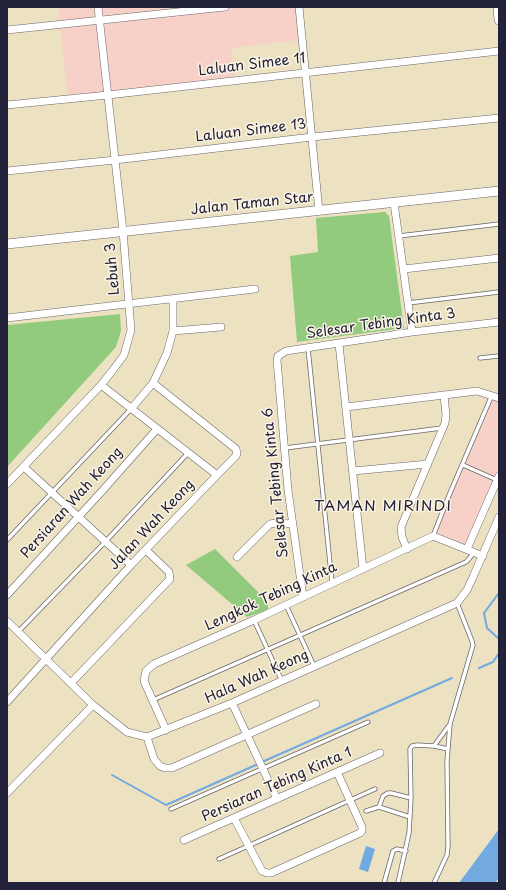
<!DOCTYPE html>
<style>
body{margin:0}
#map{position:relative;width:506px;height:890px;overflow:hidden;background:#ece2c1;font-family:"Playpen Sans",sans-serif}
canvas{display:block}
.frame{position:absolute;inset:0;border:8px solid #22223b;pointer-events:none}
</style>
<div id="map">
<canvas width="506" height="890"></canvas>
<div class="frame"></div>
</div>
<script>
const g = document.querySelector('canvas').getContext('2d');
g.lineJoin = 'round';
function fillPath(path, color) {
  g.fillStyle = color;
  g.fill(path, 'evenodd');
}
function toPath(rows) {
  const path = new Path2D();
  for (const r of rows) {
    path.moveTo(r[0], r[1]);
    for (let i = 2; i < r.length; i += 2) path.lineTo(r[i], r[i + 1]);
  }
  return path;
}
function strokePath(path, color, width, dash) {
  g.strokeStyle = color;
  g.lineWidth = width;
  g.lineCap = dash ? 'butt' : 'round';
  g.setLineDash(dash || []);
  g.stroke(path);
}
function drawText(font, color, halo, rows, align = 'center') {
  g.font = font + ' "Playpen Sans",sans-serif';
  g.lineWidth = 3;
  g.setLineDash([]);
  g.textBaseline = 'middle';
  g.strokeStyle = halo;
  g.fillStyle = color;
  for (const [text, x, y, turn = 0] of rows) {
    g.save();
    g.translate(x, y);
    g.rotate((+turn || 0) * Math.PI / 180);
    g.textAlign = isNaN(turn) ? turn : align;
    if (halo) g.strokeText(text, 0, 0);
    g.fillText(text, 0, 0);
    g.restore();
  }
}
fillPath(toPath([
 [58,7,298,7,301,40,231,48,235,81,68,99],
 [492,395,499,398,499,474,467,545,435,533]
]), '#f7d1c8');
fillPath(toPath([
 [385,212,389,216,404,328,297,342,290,256,318,252,316,218],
 [120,314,121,331,116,347,7,467,7,325],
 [215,549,268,602,268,610,247,617,186,565]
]), '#93cb7e');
fillPath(toPath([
 [499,829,499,878,495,883,459,883],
 [366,846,375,849,368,872,359,869]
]), '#71a9e0');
strokePath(toPath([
 [499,593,484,613,487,628,499,639],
 [479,668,493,662,499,653],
 [262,762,452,678],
 [112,775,166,805,258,764]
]), '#71a9e0', 2);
const lane = toPath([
 [399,236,499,224],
 [408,303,499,292],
 [308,348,332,583],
 [480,358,499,356],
 [285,448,442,428],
 [463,465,497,480],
 [433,536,450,493,492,395],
 [7,540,131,409],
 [286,605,314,666],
 [254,620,282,681],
 [18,632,106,541,188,453],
 [153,700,466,562,474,553],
 [450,724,473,645,472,641,457,603],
 [379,807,383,796,388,793,391,793,411,798],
 [171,809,368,722],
 [366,811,379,807,410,817],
 [219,859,375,789],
 [384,883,393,851,397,849,406,851],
 [398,883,409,833,411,798,410,749,412,746,417,745,434,746,448,749],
 [434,883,447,855,448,847,447,761,450,724,434,746]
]);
const street = toPath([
 [299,7,319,211],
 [7,30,225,7],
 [7,105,108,95,499,51],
 [7,171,115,160,312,137,499,118],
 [394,203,412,332],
 [404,269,499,258],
 [7,318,255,289],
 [173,331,221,327],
 [339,344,363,569],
 [153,383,236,449,237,454,235,457,217,475],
 [346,407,477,391,499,398],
 [131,409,153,383,167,353,173,331,173,299],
 [24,467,131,565],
 [353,471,428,464],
 [7,484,101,385,113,370,124,355,131,330,123,231,98,7],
 [407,549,402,537,401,527,445,423,446,415,444,395],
 [467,549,499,476],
 [237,557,270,524,276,523,292,524],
 [7,595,103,490,157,429],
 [303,597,288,490,277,360,278,356,286,351,412,332,499,322],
 [7,621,93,705,127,732,147,737,232,703,457,603,467,590,473,577,499,517],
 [71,683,170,579,169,572,146,550],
 [7,702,131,565,217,475,101,385],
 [232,703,277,799],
 [166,730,144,681,146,671,154,664,254,620,433,536,483,556],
 [147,737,154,759,160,766,165,768,172,768,316,704],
 [7,793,93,705],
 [234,818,262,871,267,873,271,873,360,833,362,831,362,827,337,772],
 [184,840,380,753]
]);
const secondary = toPath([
 [498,7,499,20],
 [7,244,499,191]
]);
strokePath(lane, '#69656a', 5);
strokePath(street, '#69656a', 8);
strokePath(secondary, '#69656a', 10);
strokePath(lane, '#fff', 3.5);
strokePath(street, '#fff', 7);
strokePath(secondary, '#fff', 9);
drawText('14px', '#22223b', '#fcf5e5', [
 ["Laluan Simee 11",252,65,-7],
 ["Laluan Simee 13",251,131,-7],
 ["Jalan Taman Star",252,204,-6],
 ["Lebuh 3",113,269,-95],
 ["Selesar Tebing Kinta 3",381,324,-8],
 ["Selesar Tebing Kinta 6",276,483,-96],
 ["Persiaran Wah Keong",72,503,-48],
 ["Jalan Wah Keong",152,525,-47],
 ["Lengkok Tebing Kinta",271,597,-25],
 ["Hala Wah Keong",257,677,-24],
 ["Persiaran Tebing Kinta 1",277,785,-24]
]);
g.letterSpacing = '1px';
drawText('15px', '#22223b', '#fcf5e5', [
 ["TAMAN MIRINDI",383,507]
]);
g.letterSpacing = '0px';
</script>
